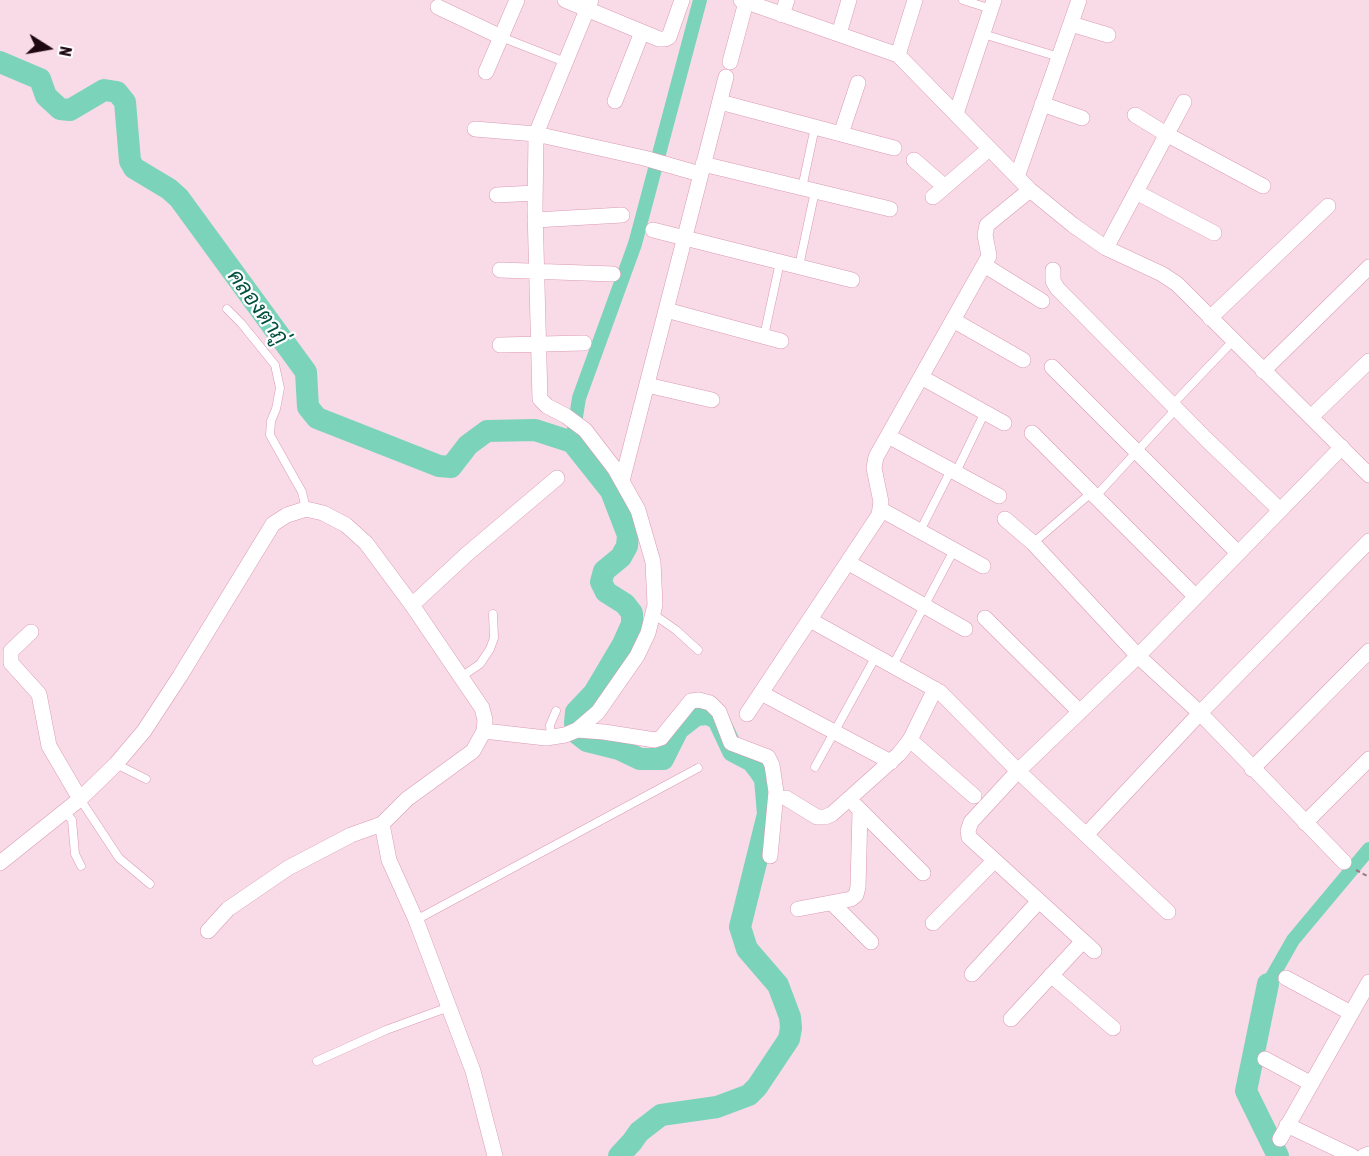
<!DOCTYPE html>
<meta charset="utf-8">
<style>
body{margin:0}
#map{position:relative;width:1369px;height:1156px;overflow:hidden;background:#f8dbe6;font-family:"Asap Condensed",sans-serif}
canvas{display:block}
.north{position:absolute;left:18px;top:18px;width:60px;height:60px;-webkit-text-stroke:4px #fff;paint-order:stroke;rotate:101deg;font-size:16px;font-weight:700;line-height:24px;text-align:center;color:#1e0711}
.north::after{content:'';display:block;margin:auto;width:21px;height:27px;background:#1e0711;clip-path:polygon(50% 0,100% 100%,50% 72%,0 100%)}
</style>
<div id="map">
<canvas width="1369" height="1156"></canvas>
<div class="north">N</div>
</div>
<script>
const g = document.querySelector('canvas').getContext('2d');
g.lineJoin = 'round';
function toPath(rows) {
  const path = new Path2D();
  for (const r of rows) {
    path.moveTo(r[0], r[1]);
    for (let i = 2; i < r.length; i += 2) path.lineTo(r[i], r[i + 1]);
  }
  return path;
}
function strokePath(path, color, width, dash) {
  g.strokeStyle = color;
  g.lineWidth = width;
  g.lineCap = dash ? 'butt' : 'round';
  g.setLineDash(dash || []);
  g.stroke(path);
}
function drawText(font, color, halo, rows, align = 'center') {
  g.font = font + ' "Asap Condensed",Sarabun,sans-serif';
  g.lineWidth = 4.5;
  g.setLineDash([]);
  g.textBaseline = 'middle';
  g.strokeStyle = halo;
  g.fillStyle = color;
  for (const [text, x, y, turn = 0] of rows) {
    g.save();
    g.translate(x, y);
    g.rotate((+turn || 0) * Math.PI / 180);
    g.textAlign = isNaN(turn) ? turn : align;
    if (halo) g.strokeText(text, 0, 0);
    g.fillText(text, 0, 0);
    g.restore();
  }
}
strokePath(toPath([
 [572,442,579,398,635,244,700,0],
 [1268,984,1293,940,1369,849]
]), '#7bd4ba', 14);
strokePath(toPath([
 [0,62,40,79,46,96,60,109,70,110,104,90,117,92,125,102,130,161,134,168,169,189,179,198,306,372,308,407,317,418,439,466,451,467,468,445,487,431,535,430,572,442,611,491,628,535,627,546,621,557,604,571,601,582,606,592,625,604,632,613,632,624,623,644,594,693,576,712,575,723,578,734,587,741,619,749,640,759,663,759,678,729,696,715,708,714,718,719,733,751,752,761,759,770,765,779,768,814,740,927,747,949,778,985,790,1017,791,1028,789,1039,757,1087,749,1095,717,1107,661,1115,639,1132,632,1142,619,1156],
 [1268,984,1246,1091,1278,1156]
]), '#7bd4ba', 22);
const lane = toPath([
 [963,0,991,9],
 [983,34,1059,57],
 [501,37,565,62],
 [802,188,815,127],
 [799,266,815,191],
 [227,309,241,323,275,365,280,388,276,409,271,421,270,435,302,492,306,509],
 [764,336,780,262],
 [1172,405,1233,341],
 [956,472,985,412],
 [1095,497,1176,409],
 [920,531,951,470],
 [1033,543,1091,493],
 [653,614,676,630,698,650],
 [893,665,954,550],
 [461,677,480,664,490,649,494,638,493,614],
 [551,738,550,725,556,711],
 [116,764,146,779],
 [815,767,876,656],
 [80,799,119,858,150,884],
 [65,812,72,820,75,854,81,866],
 [416,920,698,768],
 [317,1061,386,1030,449,1007]
]);
const street = toPath([
 [565,0,659,39,665,39,669,37,682,0],
 [741,0,898,55,1030,190,1073,225,1106,248,1162,274,1177,284,1369,475],
 [438,7,501,37],
 [782,15,787,0],
 [1071,24,1108,35],
 [839,34,849,0],
 [898,55,915,0],
 [730,62,746,2],
 [486,72,517,0],
 [615,101,642,32],
 [720,102,894,148],
 [1042,104,1082,118],
 [956,114,994,0],
 [1135,115,1166,134,1263,186],
 [475,129,536,134,644,158,700,174],
 [841,134,858,83],
 [914,160,945,187],
 [703,164,890,209],
 [1017,177,1079,0],
 [1136,192,1214,233],
 [497,195,535,193],
 [933,197,989,149],
 [535,220,622,215],
 [653,230,852,280],
 [1106,248,1184,102],
 [984,265,1042,301],
 [500,270,613,274],
 [1053,270,1053,281,1057,288,1208,441,1280,510],
 [666,310,781,341],
 [1210,318,1328,206],
 [953,320,1023,360],
 [500,345,584,343],
 [1052,367,1238,553],
 [1263,371,1369,267],
 [921,377,1004,423],
 [647,385,712,400],
 [1311,417,1369,361],
 [1032,433,1195,596],
 [888,436,999,496],
 [622,481,726,77],
 [880,509,983,566],
 [1005,519,1033,543,1138,656,1200,713,1344,862],
 [849,563,965,629],
 [412,605,467,554,557,478],
 [985,618,1080,712],
 [810,620,940,692,1018,771,1086,835],
 [31,632,11,651,11,663,39,694,49,746,80,799],
 [761,693,891,762],
 [747,714,879,515,881,502,874,468,876,457,989,256,985,235,987,225,1030,190],
 [577,730,604,732,655,740,661,738,691,701,699,700,710,703,719,712,731,743,768,757,772,765,776,792,770,856],
 [484,731,546,738,565,735,577,730,598,712,637,656,648,633,655,605,653,562,638,510,615,469,585,430,566,416,547,406,540,399,535,209,536,134,591,0],
 [910,740,974,796],
 [1252,769,1369,651],
 [786,798,817,817,825,817,832,814,899,754,910,740,935,689],
 [856,806,923,873],
 [1305,823,1369,759],
 [0,863,80,799,116,764,144,731,180,676,273,524,287,515,306,509,323,513,346,525,366,543,412,605,482,708,485,720,484,731,473,751,407,799,382,824,389,860,416,920,473,1071,495,1156],
 [832,903,871,942],
 [798,909,851,899,856,895,858,887,860,811],
 [1168,912,1086,835,1200,713,1369,541],
 [933,923,994,861],
 [208,931,228,909,288,868,351,835,382,824],
 [1094,951,969,837,968,831,971,822,1018,771,1138,656,1342,447],
 [972,974,1039,901],
 [1051,975,1113,1028],
 [1286,978,1351,1013],
 [1011,1019,1083,941],
 [1265,1059,1310,1083],
 [1287,1125,1352,1156],
 [1280,1139,1369,982],
 [1364,1156,1369,1154]
]);
strokePath(lane, '#dc9ab5', 9);
strokePath(street, '#dc9ab5', 16);
strokePath(toPath([
 [1356,870,1369,877]
]), '#967c87', 2, [4.5, 3]);
strokePath(lane, '#fff', 8);
strokePath(street, '#fff', 15);
drawText('italic 22px', '#005040', '#fff', [
 ["คลองตาภู่",258,307,54]
]);
</script>
